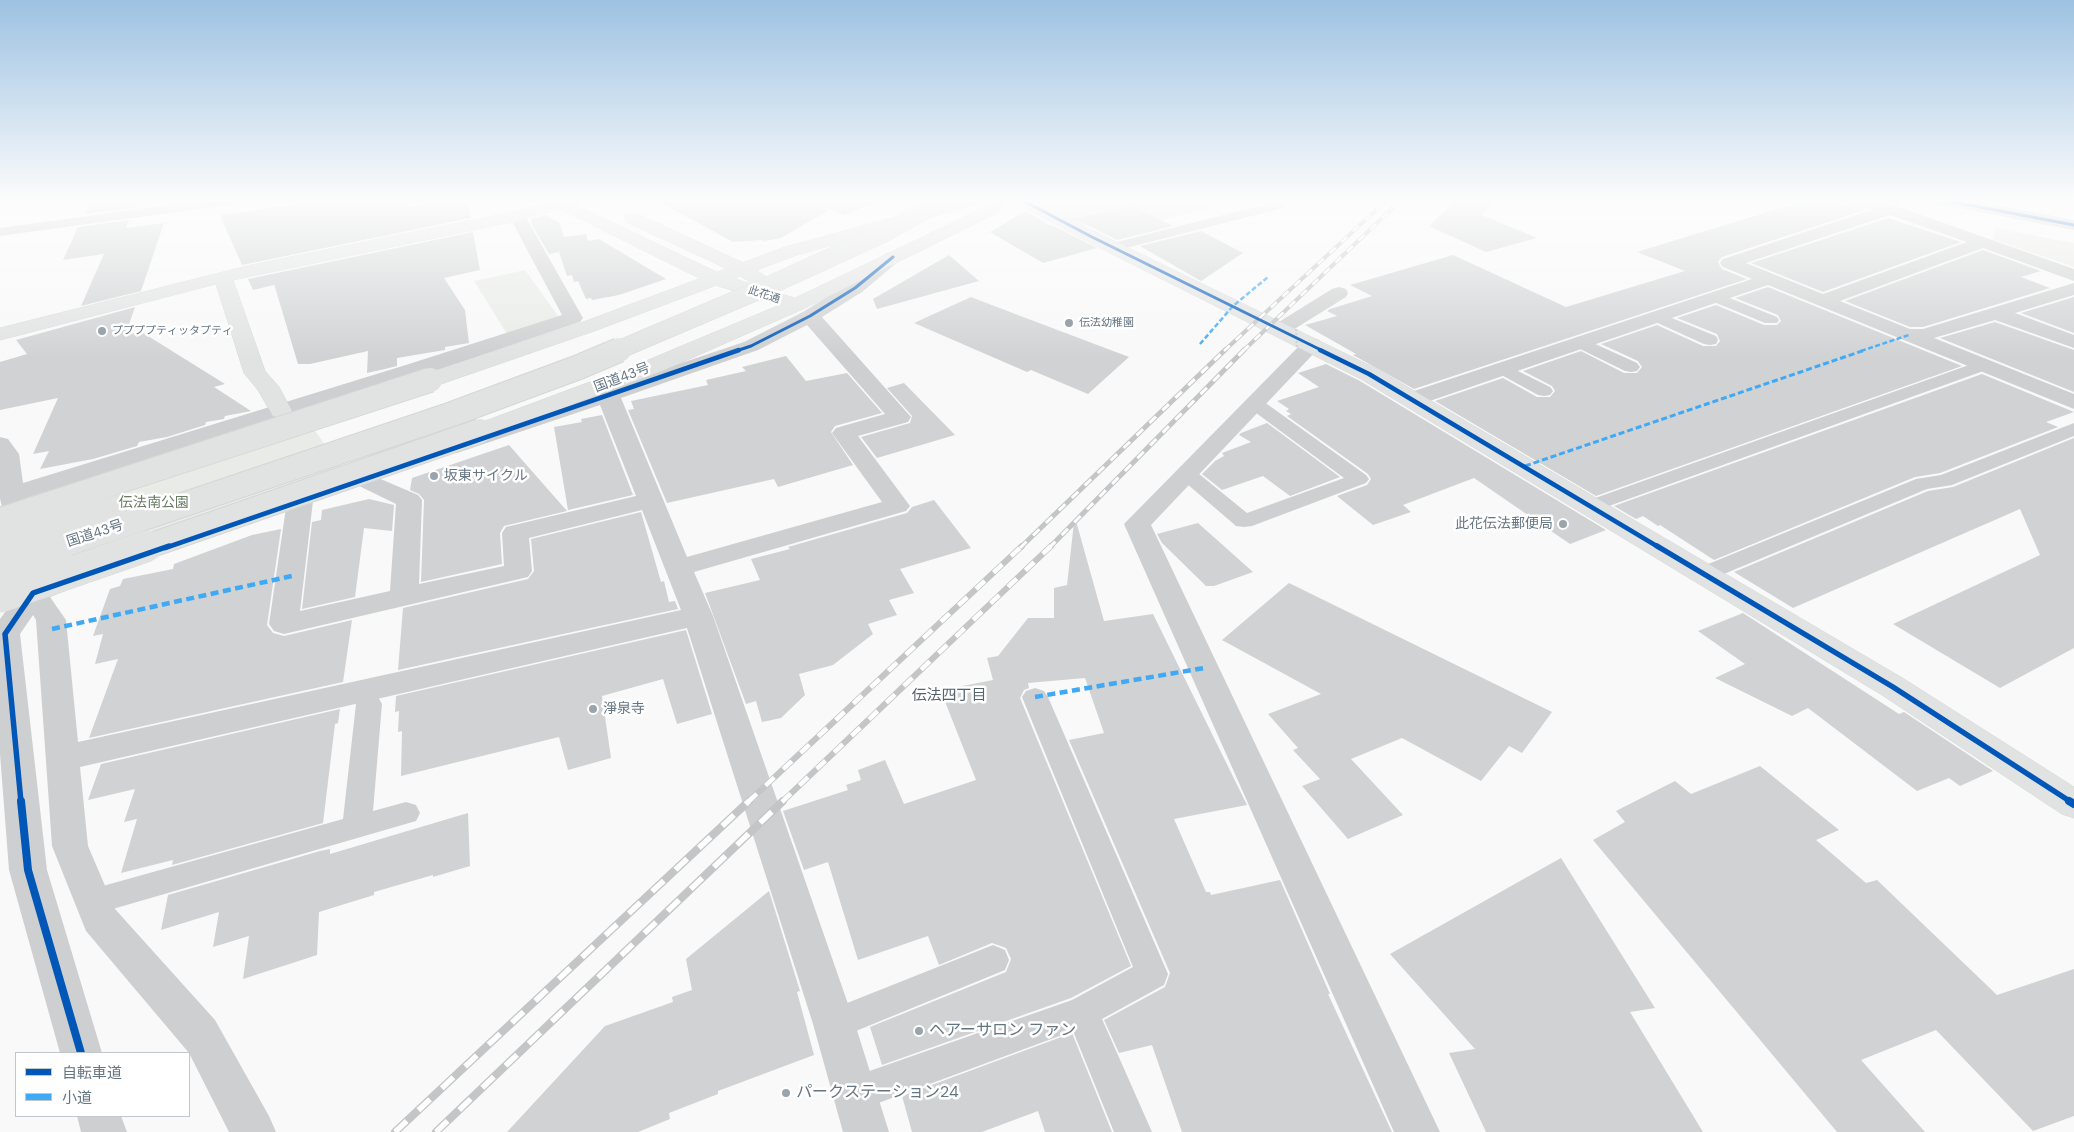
<!DOCTYPE html>
<meta charset="utf-8">
<style>
body{margin:0}
#map{position:relative;width:2074px;height:1132px;overflow:hidden;background:#f9f9f9;font-family:"DM Sans","Noto Sans JP",sans-serif}
canvas{display:block}
.legend{position:absolute;left:15px;top:1052px;width:175px;height:65px;box-sizing:border-box;background:#fff;border:1px solid #c1c8cd;margin:0;padding:6px 9px;list-style:none;font-size:15px;color:#657683}
.legend li{display:flex;align-items:center;gap:10px;height:25px}
.legend b{width:25px;border:1px solid #c1c8cd}
</style>
<div id="map">
<canvas width="2074" height="1132"></canvas>
<ul class="legend">
<li><b style="height:6px;background:#0057b8"></b>自転車道</li>
<li><b style="height:6px;background:#3fa9f5"></b>小道</li>
</ul>
</div>
<script>
const g = document.querySelector('canvas').getContext('2d');
g.lineJoin = 'round';
function fillPath(path, color) {
  g.fillStyle = color;
  g.fill(path, 'evenodd');
}
function toPath(rows) {
  const path = new Path2D();
  for (const r of rows) {
    path.moveTo(r[0], r[1]);
    for (let i = 2; i < r.length; i += 2) path.lineTo(r[i], r[i + 1]);
  }
  return path;
}
function strokePath(path, color, width, dash) {
  g.strokeStyle = color;
  g.lineWidth = width;
  g.lineCap = dash ? 'butt' : 'round';
  g.setLineDash(dash || []);
  g.stroke(path);
}
function drawText(font, color, halo, rows, align = 'center') {
  g.font = font + ' "DM Sans","Noto Sans JP",sans-serif';
  g.lineWidth = 5;
  g.setLineDash([]);
  g.textBaseline = 'middle';
  g.strokeStyle = halo;
  g.fillStyle = color;
  for (const [text, x, y, turn = 0] of rows) {
    g.save();
    g.translate(x, y);
    g.rotate((+turn || 0) * Math.PI / 180);
    g.textAlign = isNaN(turn) ? turn : align;
    if (halo) g.strokeText(text, 0, 0);
    g.fillText(text, 0, 0);
    g.restore();
  }
}
fillPath(toPath([
 [1048,199,1247,199,1154,222,1096,220,1081,224,1042,203],
 [1996,228,2074,243,2074,267,1992,239],
 [525,270,559,317,507,334,474,281],
 [304,415,349,479,128,554,98,479]
]), '#e8ebe6');
fillPath(toPath([
 [101,199,137,199,134,208,84,214,91,201],
 [330,199,408,199,408,206,467,199,471,218,242,265,220,215],
 [654,199,811,199,814,204,829,210,781,238,764,241,762,240,733,242],
 [1458,199,1497,199,1482,215,1537,238,1486,252,1429,226],
 [1810,199,1832,199,1838,204,1865,210,1722,257,1718,262,1722,269,1747,279,1414,389,1353,355,1356,354,1305,325,1337,316,1327,311,1330,309,1372,296,1350,285,1453,255,1566,307,1685,271,1637,252],
 [1132,205,1173,226,1117,240,1075,219],
 [1026,211,1049,225,1052,225,1097,248,1043,263,990,232],
 [546,215,560,223,564,237,586,234,588,241,599,239,666,279,619,295,592,300,591,298,586,299,578,281,574,282,572,275,567,276,559,252,549,254,532,225,531,219],
 [1888,218,1961,242,1823,292,1751,263],
 [129,220,126,228,164,223,141,291,81,306,104,254,63,260,78,227],
 [1201,231,1243,253,1201,281,1140,246],
 [473,232,480,270,444,278,465,310,469,343,445,347,445,350,397,358,397,366,385,369,367,373,368,351,310,364,298,364,274,284,274,285,253,290,248,279],
 [1983,250,2041,271,2021,277,2050,288,1923,327,1910,327,1845,301],
 [949,255,979,281,877,309,873,299],
 [1768,287,1962,366,1596,496,1435,401,1503,378,1537,397,1550,397,1555,391,1552,386,1523,371,1581,351,1624,373,1637,373,1642,367,1638,361,1601,344,1657,325,1703,346,1716,346,1720,341,1717,334,1677,318,1716,305,1764,325,1777,325,1781,321,1778,315,1735,298],
 [971,297,1018,315,1129,357,1088,394,1031,370,1027,372,914,323],
 [2074,297,2074,333,2021,313],
 [135,307,125,336,140,331,225,384,214,387,251,411,225,416,224,419,206,422,205,425,167,437,139,442,137,446,93,459,40,469,49,451,33,454,58,398,0,410,0,362,27,354,16,340],
 [1995,322,2074,350,2074,392,1940,338],
 [786,356,806,381,847,373,882,413,835,426,831,432,853,465,778,487,774,479,667,503,628,410,634,409,631,401,708,385,706,380,746,371,742,367],
 [1326,364,1360,381,1606,530,1570,544,1474,478,1403,505,1411,512,1373,525,1337,496,1367,485,1371,479,1368,474,1287,416,1291,414,1286,411,1289,409,1277,401,1319,387,1298,373],
 [1982,374,2074,412,2046,422,2058,427,1940,473,1915,477,1714,560,1660,525,1658,526,1643,516,1636,519,1614,506],
 [904,383,955,435,877,458,861,437,910,423,912,416,887,388],
 [602,415,633,495,568,510,554,427,582,422,581,419],
 [1267,423,1340,477,1290,496,1263,476,1222,490,1202,474,1215,461,1224,456,1222,453,1251,442,1239,435,1241,433],
 [2074,438,2074,648,2000,688,1893,624,2040,555,2020,509,1793,608,1734,572,1928,491,1953,487],
 [509,445,567,511,504,526,500,533,502,564,421,582,424,500,419,494,410,490,412,478],
 [369,499,394,505,392,531,364,528,355,597,302,609,312,522,321,520,322,510],
 [934,500,971,548,900,569,914,593,889,600,897,615,868,624,873,634,833,665,799,674,805,695,781,718,762,722,756,701,746,704,705,593,760,580,751,559,790,549,788,547,907,513,912,507],
 [641,512,661,582,664,581,669,602,675,601,678,609,398,670,403,608,528,579,534,571,531,539],
 [1076,521,1104,621,1153,614,1247,805,1174,819,1206,892,1210,892,1211,895,1280,880,1330,994,1328,994,1392,1132,1182,1132,1152,1045,1119,1053,1104,1020,1165,987,1170,973,1069,740,1104,733,1085,678,1028,683,1029,688,1024,690,1020,698,1131,966,1071,998,882,1065,870,1027,1006,972,1011,959,1006,948,992,943,939,965,928,936,858,960,828,862,804,870,783,811,848,790,846,785,861,780,858,770,885,760,904,804,976,780,944,699,956,696,952,688,993,680,987,658,998,656,1028,618,1054,618,1054,588,1067,585,1074,522],
 [1198,523,1253,572,1214,586,1206,586,1162,543,1157,534],
 [281,529,267,625,273,633,284,636,352,620,343,682,89,738,118,659,95,664,103,634,93,636,110,589,120,586,123,579,173,569,174,564,252,535],
 [1289,583,1552,712,1522,753,1509,746,1481,781,1402,738,1351,759,1403,815,1348,839,1302,786,1320,779,1293,750,1298,748,1268,714,1321,694,1222,640],
 [1743,613,1899,714,1904,712,1993,771,1960,786,1949,778,1917,791,1808,708,1792,716,1715,678,1745,664,1698,631],
 [686,630,712,714,677,724,663,679,602,696,611,758,568,770,559,737,401,776,402,731,398,732,399,711,395,712,396,696],
 [340,709,338,723,335,724,323,823,172,865,173,860,121,873,137,819,124,822,135,789,88,800,101,764],
 [1760,766,1839,830,1816,840,1866,883,1877,880,1997,995,2074,969,2074,1116,2033,1131,1936,1030,1861,1060,1925,1132,1837,1132,1593,840,1625,822,1616,811,1675,781,1691,794],
 [468,813,470,866,433,877,433,875,374,892,374,895,319,912,317,955,243,979,249,936,213,947,219,912,161,930,168,895,320,851,330,849,330,854],
 [1561,858,1655,1008,1630,1012,1703,1132,1486,1132,1449,1053,1475,1049,1390,954],
 [769,891,800,991,797,992,814,1055,718,1091,718,1094,669,1113,670,1119,638,1132,507,1132,605,1026,673,1002,672,997,692,990,686,959],
 [1072,1033,1112,1132,1045,1132,1038,1111,982,1132,912,1132,902,1096]
]), '#d0d2d3');
const secondary = toPath([
 [548,199,588,199,586,202,576,205,723,275,754,285,736,273,626,222,624,218,626,214,632,213,638,214,748,265,770,279,772,283,770,287,764,288,803,301,806,305,803,309,796,311,709,283,560,209,517,221,233,280,265,371,279,387,292,411,289,416,281,418,273,416,258,390,244,373,216,284,0,340,0,328,251,265,515,211,548,203,548,199],
 [1012,199,1033,199,1098,233,1377,369,1904,679,2074,787,2074,818,2062,814,1882,695,1361,379,1086,241,1014,202,1012,199]
]);
const highway = toPath([
 [960,199,987,199,985,202,797,255,597,330,438,385,430,386,422,385,419,380,422,375,583,322,785,247,960,199],
 [991,199,1007,199,997,213,803,309,662,371,488,436,480,438,472,436,468,431,472,426,646,361,789,301,985,207,991,199]
]);
strokePath(secondary, '#d5d6d7', 1);
strokePath(highway, '#d5d6d6', 1);
fillPath(toPath([
 [211,199,248,199,242,203,0,236,0,228,211,199],
 [1278,201,1285,205,1283,208,1114,251,1109,250,1107,247,1109,244,1278,201],
 [1715,292,1777,317,1779,320,1777,323,1765,323,1709,300,1707,297,1709,294,1715,292],
 [1657,312,1716,336,1718,340,1716,344,1710,345,1704,344,1651,320,1649,317,1651,314,1657,312],
 [1580,337,1637,363,1640,367,1637,371,1631,372,1625,371,1574,346,1572,342,1574,338,1580,337],
 [1983,360,1989,361,1992,365,1989,369,1598,510,1591,512,1584,510,1581,506,1584,502,1983,360],
 [1502,363,1550,387,1553,391,1550,395,1544,396,1538,395,1496,372,1493,368,1496,364,1502,363],
 [1254,398,1260,399,1366,475,1369,479,1366,483,1252,526,1244,527,1236,526,1179,477,1176,473,1179,469,1186,467,1193,469,1247,513,1344,478,1248,407,1245,403,1248,399,1254,398],
 [2074,423,2074,436,1952,485,1927,489,1712,579,1704,581,1696,579,1693,574,1696,569,1916,479,1941,475,2074,423],
 [1035,688,1044,691,1048,697,1168,974,1164,985,1102,1019,1152,1132,1114,1132,1073,1031,854,1112,841,1107,836,1094,841,1081,1072,1000,1133,967,1022,697,1026,691,1035,688],
 [369,695,378,697,382,704,373,811,406,802,416,805,420,813,416,821,92,915,81,911,76,902,81,893,92,889,343,819,356,704,360,697,369,695],
 [993,945,1005,950,1009,960,1005,970,834,1040,822,1035,817,1024,822,1013,993,945]
]), '#cecfd0');
fillPath(toPath([
 [813,199,835,199,845,204,855,199,876,199,874,202,845,215,815,202,813,199],
 [1837,199,1879,200,2074,269,2074,281,1983,248,1840,301,1910,329,1923,329,2074,283,2074,295,2015,313,2074,335,2074,348,1995,320,1934,338,2074,394,2074,409,1768,285,1421,404,1413,406,1405,404,1402,399,1405,394,1752,279,1723,267,1720,263,1723,259,1874,209,1855,207,1839,202,1837,199],
 [1890,215,1967,242,1823,294,1746,263,1890,215],
 [1930,199,1965,199,2074,220,2074,230,1938,204,1932,202,1930,199],
 [517,211,523,212,525,216,583,318,580,322,425,374,26,498,44,579,55,576,65,579,69,585,65,591,50,597,66,620,78,742,681,610,642,510,529,538,532,571,528,577,284,634,274,631,269,624,287,501,291,496,300,493,309,496,313,501,300,611,390,591,396,504,353,483,350,478,353,473,362,471,418,495,422,500,419,584,504,566,502,533,506,527,636,496,600,405,457,453,449,451,445,446,449,441,744,342,803,312,848,284,887,253,893,252,899,253,902,257,899,261,862,292,822,317,911,417,908,422,858,436,910,506,906,511,694,572,713,616,855,1024,889,1132,843,1132,813,1024,687,628,80,767,88,846,115,909,215,1020,269,1116,276,1132,229,1132,189,1053,86,931,52,846,36,620,33,615,20,634,47,870,102,1053,60,1053,9,870,0,754,0,619,19,593,0,498,0,437,8,439,19,454,23,483,409,364,562,315,509,216,511,212,517,211],
 [807,325,885,414,836,428,832,433,882,502,687,557,621,398,758,350,807,325],
 [1339,287,1346,289,1348,293,1346,297,1288,333,1281,335,1274,333,1271,329,1274,325,1332,289,1339,287],
 [1312,338,1319,340,1322,344,1319,348,1151,525,1440,1132,1394,1132,1124,524,1305,340,1312,338],
 [77,1116,121,1116,127,1132,81,1132,77,1116]
]), '#cecfd0');
fillPath(secondary, '#e1e2e2');
fillPath(highway, '#e1e2e2');
const railFar3 = toPath([
 [1224,351,1388,199],
 [1243,351,1402,199]
]);
const railFar2 = toPath([
 [1020,548,1225,350],
 [1049,548,1244,350]
]);
const railFar1 = toPath([
 [748,802,1022,546],
 [782,802,1051,546]
]);
const rail = toPath([
 [395,1132,749,801],
 [436,1132,783,801]
]);
strokePath(railFar3, '#c3c5c6', 4);
strokePath(railFar2, '#c3c5c6', 5);
strokePath(railFar1, '#c3c5c6', 6);
strokePath(rail, '#c3c5c6', 8);
strokePath(railFar3, '#fff', 2.5, [8]);
strokePath(railFar2, '#fff', 3, [9]);
strokePath(railFar1, '#fff', 4.5, [12]);
strokePath(rail, '#fff', 5.5, [16]);
const highwayBridgeFar2 = toPath([
 [616,351,764,288,886,232,945,199]
]);
const highwayBridgeFar1 = toPath([
 [0,520,430,380],
 [0,544,125,505],
 [55,548,452,414,579,367,619,350],
 [143,548,480,431]
]);
const highwayBridge = toPath([
 [0,566,59,546],
 [0,597,147,546]
]);
strokePath(highwayBridgeFar2, '#d5d6d6', 19, []);
strokePath(highwayBridgeFar1, '#d5d6d6', 26, []);
strokePath(highwayBridge, '#d5d6d6', 32, []);
strokePath(toPath([
 [1296,325,1297,351]
]), '#cbcccd', 2, [2, 2]);
strokePath(highwayBridgeFar2, '#e1e2e2', 18);
strokePath(highwayBridgeFar1, '#e1e2e2', 24);
strokePath(highwayBridge, '#e1e2e2', 31);
strokePath(toPath([
 [1200,344,1233,306,1268,277],
 [1861,351,1909,335]
]), '#3fa9f5', 2.5, [5, 2.5]);
strokePath(toPath([
 [1525,466,1865,350]
]), '#3fa9f5', 3, [6, 3]);
strokePath(toPath([
 [52,629,292,576],
 [1035,697,1204,668]
]), '#3fa9f5', 4.5, [8, 4.5]);
strokePath(toPath([
 [1020,199,1092,237,1323,351],
 [1938,199,2074,225],
 [736,351,751,346,810,316,855,288,893,257]
]), '#0057b8', 3);
strokePath(toPath([
 [1320,350,1369,374,1660,548],
 [165,548,739,350]
]), '#0057b8', 4.5);
strokePath(toPath([
 [1657,546,1893,687,2071,802],
 [21,802,5,634,33,593,169,546]
]), '#0057b8', 5.5);
strokePath(toPath([
 [21,801,28,870,81,1053],
 [2069,801,2074,804]
]), '#0057b8', 8);
const sky = g.createLinearGradient(0, 0, 0, 358);
sky.addColorStop(0, '#9dc2e2');
sky.addColorStop(0.56, '#fcfcfc');
sky.addColorStop(1, '#fcfcfc00');
g.fillStyle = sky;
g.fillRect(0, 0, 2074, 358);
for (const [x, y, r, color] of [
 [1069,323,5,"#99a4ac"],
 [102,331,5,"#99a4ac"],
 [434,476,5,"#99a4ac"],
 [1563,524,5,"#99a4ac"],
 [593,709,5,"#99a4ac"],
 [919,1031,5,"#99a4ac"],
 [786,1093,5,"#99a4ac"]
]) {
  const dot = new Path2D();
  dot.arc(x, y, r, 0, 2 * Math.PI);
  g.fillStyle = color;
  g.fill(dot);
  strokePath(dot, '#fff', 2);
}
drawText('11px', '#657683', '#fff', [
 ["此花通",764,295,18]
]);
drawText('11px', '#657683', '#fff', [
 ["伝法幼稚園",1079,323],
 ["ププププティッタプティ",112,331]
], 'left');
drawText('14px', '#657683', '#fff', [
 ["国道43号",622,378,-21],
 ["国道43号",95,534,-18]
]);
drawText('14px', '#657683', '#fff', [
 ["坂東サイクル",444,476],
 ["此花伝法郵便局",1553,524,"right"],
 ["淨泉寺",603,709]
], 'left');
drawText('14px', '#687a64', '#fff', [
 ["伝法南公園",154,503]
]);
drawText('15px', '#57646e', '#fff', [
 ["伝法四丁目",949,696]
]);
drawText('16px', '#657683', '#fff', [
 ["ヘアーサロン ファン",929,1031],
 ["パークステーション24",796,1093]
], 'left');
</script>
